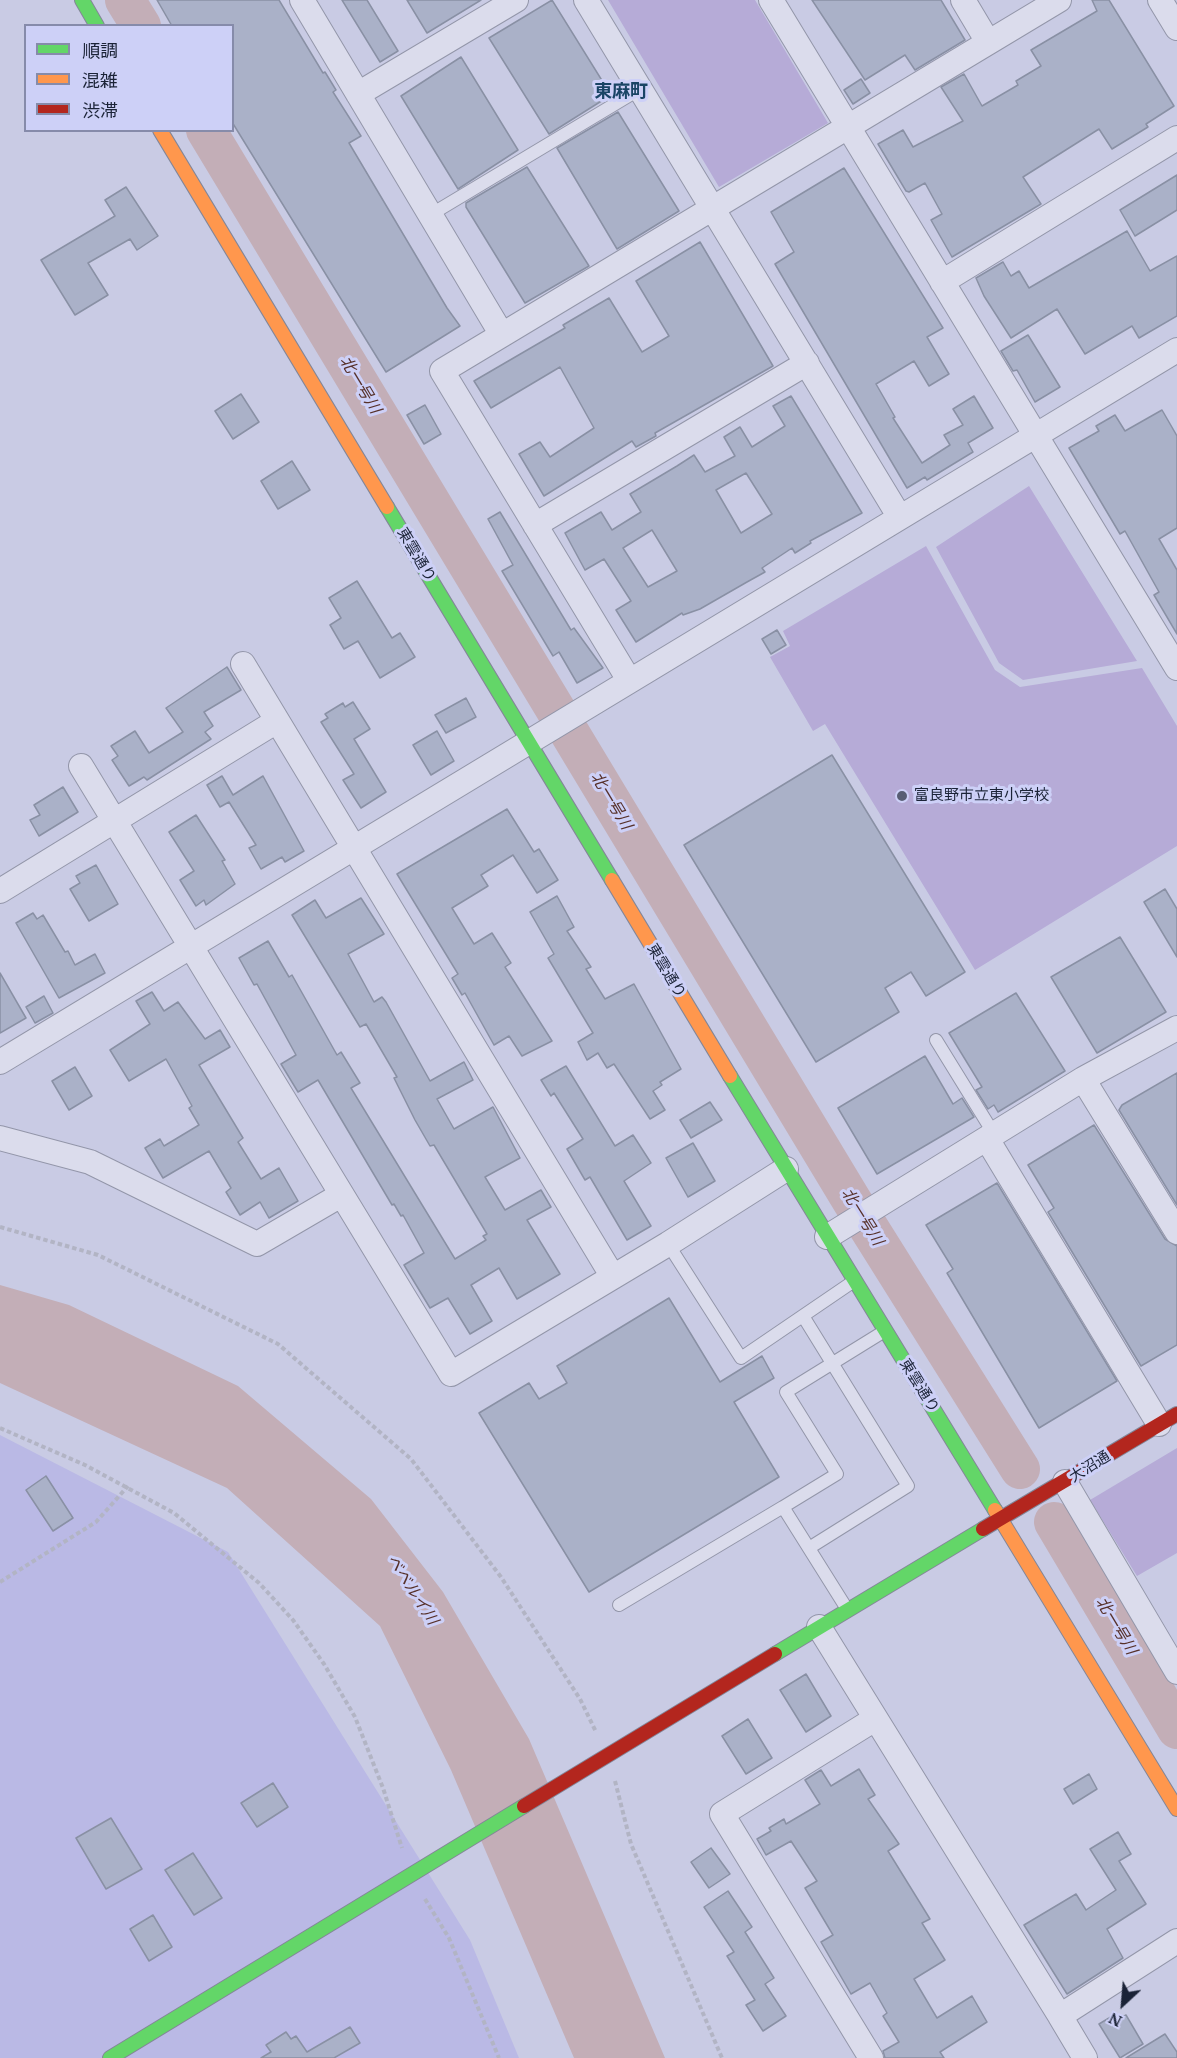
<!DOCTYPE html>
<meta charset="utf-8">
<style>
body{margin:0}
#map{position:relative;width:1177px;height:2058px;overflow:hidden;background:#c9cbe4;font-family:"PT Serif","Noto Sans JP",serif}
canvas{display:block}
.legend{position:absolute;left:24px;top:24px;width:210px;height:108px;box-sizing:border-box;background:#cdd0f7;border:2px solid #868baa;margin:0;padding:8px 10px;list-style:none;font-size:18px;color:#1b2337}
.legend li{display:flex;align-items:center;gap:12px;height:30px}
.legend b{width:30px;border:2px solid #868baa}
.north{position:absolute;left:1093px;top:1974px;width:60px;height:60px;-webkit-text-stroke:4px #cdd0f7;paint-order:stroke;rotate:206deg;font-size:16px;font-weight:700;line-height:24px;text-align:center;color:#1b2337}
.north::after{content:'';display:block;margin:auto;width:21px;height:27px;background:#1b2337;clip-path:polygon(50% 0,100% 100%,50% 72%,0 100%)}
</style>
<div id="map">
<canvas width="1177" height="2058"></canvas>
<ul class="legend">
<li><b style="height:8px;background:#63d668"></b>順調</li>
<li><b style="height:8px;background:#ff974d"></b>混雑</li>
<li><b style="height:8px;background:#b3261e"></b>渋滞</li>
</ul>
<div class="north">N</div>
</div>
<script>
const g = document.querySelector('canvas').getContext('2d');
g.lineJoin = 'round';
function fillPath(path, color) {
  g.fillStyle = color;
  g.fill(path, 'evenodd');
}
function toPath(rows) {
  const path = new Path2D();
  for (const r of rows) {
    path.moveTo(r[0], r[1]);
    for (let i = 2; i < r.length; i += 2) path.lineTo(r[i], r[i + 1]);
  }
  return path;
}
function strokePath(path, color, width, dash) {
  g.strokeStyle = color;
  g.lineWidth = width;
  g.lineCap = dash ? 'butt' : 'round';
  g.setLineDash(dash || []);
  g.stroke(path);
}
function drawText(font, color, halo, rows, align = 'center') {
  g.font = font + ' "PT Serif","Noto Sans JP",serif';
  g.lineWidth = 6;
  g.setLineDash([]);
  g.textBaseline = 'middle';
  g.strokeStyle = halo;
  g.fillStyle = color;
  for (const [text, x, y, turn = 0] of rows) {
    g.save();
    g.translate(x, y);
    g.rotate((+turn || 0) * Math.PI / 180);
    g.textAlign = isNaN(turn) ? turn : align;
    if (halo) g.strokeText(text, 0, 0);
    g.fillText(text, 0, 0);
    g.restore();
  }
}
fillPath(toPath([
 [0,1435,228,1552,470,1940,519,2058,0,2058]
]), '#bab9e5');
fillPath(toPath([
 [608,0,755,0,828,123,719,187],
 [1029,486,1137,661,1023,680,999,663,936,547],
 [926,546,995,670,1020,687,1142,668,1177,726,1177,846,975,970,825,724,813,731,770,657,790,646,783,631],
 [1177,1448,1177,1553,1137,1576,1090,1500]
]), '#b6abd7');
fillPath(toPath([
 [0,1285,69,1305,238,1386,371,1499,443,1592,529,1739,665,2058,574,2058,451,1770,380,1626,227,1488,0,1383]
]), '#c3aeb7');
strokePath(toPath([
 [125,0,141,26],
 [206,130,852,1201,1020,1469],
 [1054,1522,1177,1729]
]), '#c3aeb7', 40);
const building = toPath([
 [157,0,279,0,323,73,325,72,336,90,333,92,361,136,349,143,447,308,460,326,386,372,232,122,232,26,172,26,157,0],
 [342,0,367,0,398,51,380,62,342,0],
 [407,0,481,0,427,33,407,0],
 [552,0,611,95,549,134,489,38,552,0],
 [812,0,941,0,965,40,915,70,905,55,865,80,812,0],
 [1092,0,1109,0,1174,106,1146,124,1148,127,1112,149,1099,129,1023,177,1041,204,952,257,931,220,942,214,925,183,909,192,906,191,878,144,903,130,913,147,963,121,941,87,964,74,982,106,1018,85,1016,81,1041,66,1031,50,1097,11,1092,0],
 [461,57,518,150,458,189,401,96,461,57],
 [861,79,870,93,853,104,844,90,861,79],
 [618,112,679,211,617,249,557,148,618,112],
 [527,167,589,266,525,303,466,207,466,203,527,167],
 [844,168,943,328,927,337,949,374,929,386,914,361,876,384,895,417,893,418,922,463,950,445,944,435,963,425,953,409,974,396,993,428,968,443,973,452,927,480,925,477,907,488,775,264,794,252,771,212,844,168],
 [1177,175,1177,210,1135,236,1120,210,1177,175],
 [126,187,158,236,137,250,130,239,88,263,108,295,75,315,41,260,115,216,105,200,126,187],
 [1127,231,1150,271,1177,256,1177,316,1139,338,1132,326,1085,354,1057,309,1011,338,984,296,976,278,1003,262,1011,276,1019,271,1029,288,1127,231],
 [700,242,773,366,655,433,656,436,636,447,632,441,544,496,519,454,540,442,550,457,594,428,560,367,491,408,474,381,565,328,563,325,609,298,642,352,669,336,636,281,700,242],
 [1028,335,1060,387,1035,402,1017,370,1013,371,1001,351,1028,335],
 [241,394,259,422,233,439,215,411,241,394],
 [791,396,862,513,810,541,811,543,795,553,792,548,762,568,765,572,747,582,700,609,683,615,682,613,636,642,616,610,631,601,604,559,585,570,565,533,601,512,612,530,641,512,630,494,677,466,694,455,705,472,735,456,724,437,740,427,752,447,785,426,773,406,791,396],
 [746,473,772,514,741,533,716,490,746,473],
 [652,530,677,571,648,587,623,548,652,530],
 [425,405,441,434,424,444,407,415,425,405],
 [1162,410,1177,436,1177,528,1159,539,1177,570,1177,634,1154,595,1159,592,1125,531,1120,534,1069,448,1099,431,1096,426,1115,415,1125,431,1162,410],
 [292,461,310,490,278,509,261,481,292,461],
 [500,512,571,630,574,628,603,668,577,683,559,652,553,656,502,571,513,565,488,519,500,512],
 [357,581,392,638,400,633,415,657,380,678,358,641,344,649,330,625,341,618,329,598,357,581],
 [777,630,786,645,771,654,762,639,777,630],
 [227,667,241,690,204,712,213,726,205,732,211,739,147,780,144,777,129,786,112,760,118,756,111,746,135,731,149,753,183,732,166,708,227,667],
 [466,698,476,717,446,733,435,715,466,698],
 [353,702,370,729,354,739,386,792,361,808,343,780,354,774,321,722,328,718,325,714,343,703,345,707,353,702],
 [437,731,454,761,431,775,413,745,437,731],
 [832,755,965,972,926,996,911,972,885,988,899,1012,816,1062,684,845,832,755],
 [222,776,233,795,263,776,304,851,285,862,282,857,261,869,249,848,256,845,229,802,220,807,207,785,222,776],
 [63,787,78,812,39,836,30,820,40,815,34,805,63,787],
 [507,809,534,852,539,849,558,880,537,893,513,855,481,875,488,886,452,908,474,944,492,933,511,963,505,967,552,1041,522,1056,509,1036,494,1045,465,993,462,995,452,978,458,974,397,874,507,809],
 [196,815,225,860,222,861,235,884,206,905,204,900,196,906,180,880,194,871,169,832,196,815],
 [96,865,118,904,89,921,70,889,80,883,76,876,96,865],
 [1165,889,1177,909,1177,957,1144,902,1165,889],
 [557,896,574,927,567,931,591,967,586,969,605,999,634,984,681,1069,660,1082,662,1085,653,1091,665,1110,650,1119,614,1064,607,1068,598,1053,587,1060,578,1042,593,1033,548,958,554,954,530,912,557,896],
 [361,898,384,934,348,954,374,1002,382,997,386,1002,430,1081,464,1062,473,1080,437,1099,454,1129,493,1107,520,1158,485,1177,505,1210,541,1190,551,1207,527,1220,560,1274,517,1299,499,1268,471,1285,492,1321,470,1334,448,1298,430,1308,404,1265,424,1253,403,1215,401,1216,394,1204,392,1205,318,1080,298,1092,281,1064,296,1055,257,984,254,985,239,958,268,941,289,977,292,975,337,1055,341,1052,360,1083,351,1088,455,1259,486,1240,483,1236,487,1234,434,1145,430,1146,415,1120,394,1078,397,1077,366,1024,360,1027,292,915,315,900,326,918,361,898],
 [33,913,37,919,43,915,65,952,68,951,75,965,95,954,105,973,59,998,16,923,33,913],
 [1120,937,1166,1012,1097,1053,1051,977,1120,937],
 [0,973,26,1018,0,1033,0,973],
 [152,992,164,1011,178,1002,205,1039,220,1030,230,1047,199,1065,243,1138,238,1142,261,1179,279,1168,298,1201,269,1218,260,1202,240,1215,226,1192,231,1188,209,1151,163,1178,145,1148,160,1139,164,1146,199,1125,189,1108,192,1106,166,1059,129,1081,110,1050,150,1024,136,1001,152,992],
 [1016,993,1065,1071,998,1112,994,1105,988,1109,976,1090,982,1087,949,1033,1016,993],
 [44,996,53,1013,35,1023,26,1007,44,996],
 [925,1056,953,1104,962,1098,974,1117,877,1174,838,1108,925,1056],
 [566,1066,615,1146,633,1135,651,1163,624,1181,651,1226,627,1240,590,1177,585,1180,567,1149,583,1139,554,1093,551,1096,541,1080,566,1066],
 [75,1067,92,1096,69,1110,52,1081,75,1067],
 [1177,1073,1177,1205,1119,1110,1122,1105,1177,1073],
 [710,1102,722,1120,691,1138,680,1120,710,1102],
 [1094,1125,1165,1239,1177,1246,1177,1345,1141,1366,1048,1212,1054,1208,1028,1165,1094,1125],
 [693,1143,715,1181,688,1197,666,1158,693,1143],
 [997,1183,1117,1381,1039,1428,947,1273,953,1269,926,1225,997,1183],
 [669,1298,720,1382,762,1356,774,1378,734,1402,779,1477,589,1592,479,1413,529,1383,539,1399,567,1383,557,1366,669,1298],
 [46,1476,73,1518,53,1531,26,1490,46,1476],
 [806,1674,831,1716,806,1732,780,1690,806,1674],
 [748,1719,772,1758,746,1774,722,1736,748,1719],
 [859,1769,875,1795,868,1799,899,1844,888,1851,930,1919,922,1923,945,1960,914,1979,937,2018,972,1996,987,2022,940,2052,944,2058,885,2058,883,2051,899,2042,883,2016,887,2013,870,1983,851,1994,821,1942,833,1935,805,1888,817,1881,791,1841,766,1855,757,1839,771,1831,769,1828,784,1819,786,1824,820,1804,805,1780,821,1770,831,1786,859,1769],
 [1089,1774,1097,1789,1073,1804,1064,1789,1089,1774],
 [273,1783,288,1807,257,1827,241,1803,273,1783],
 [111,1818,142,1869,106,1889,76,1838,111,1818],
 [1118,1832,1131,1854,1119,1861,1146,1904,1107,1929,1123,1958,1067,1994,1024,1925,1076,1894,1086,1910,1116,1890,1090,1849,1118,1832],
 [711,1848,730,1874,709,1888,691,1862,711,1848],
 [193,1853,222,1898,194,1915,165,1870,193,1853],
 [728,1891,752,1927,745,1932,774,1978,765,1984,786,2016,763,2031,746,2005,755,2000,727,1956,734,1952,704,1907,728,1891],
 [153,1915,172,1947,149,1961,130,1929,153,1915],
 [1114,2015,1117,2020,1126,2015,1143,2044,1120,2058,1099,2024,1114,2015],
 [350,2027,360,2043,334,2058,261,2058,271,2052,266,2045,286,2032,291,2039,296,2036,307,2052,350,2027],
 [1165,2034,1177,2052,1177,2058,1126,2058,1165,2034]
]);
fillPath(building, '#aab1c8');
strokePath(building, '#8990a4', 1.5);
const lane = toPath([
 [430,215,640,89],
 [936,1040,994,1134],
 [668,1244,741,1358,854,1281],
 [803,1316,908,1486,809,1548],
 [619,1605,783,1507],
 [847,1609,783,1507,837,1474,786,1392,883,1332]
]);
const street = toPath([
 [302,0,502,335],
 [586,0,899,516],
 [771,0,1177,668],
 [963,0,988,42],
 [1160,0,1177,28],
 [358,94,516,0],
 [942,282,1177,138],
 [535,525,807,363],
 [243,664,613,1277],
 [629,680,442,371,1059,0],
 [81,766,451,1374,668,1244,786,1169],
 [0,891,277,721],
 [0,1062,1177,350],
 [1083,1079,1177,1232],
 [0,1138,90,1162,257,1244,341,1195],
 [987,1139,1159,1424],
 [827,1237,1083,1079,1177,1028],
 [1065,1482,1177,1672],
 [819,1627,1060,2016],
 [871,2058,722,1814,875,1719],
 [1085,2058,1060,2016,1177,1941]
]);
const fast = toPath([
 [82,0,97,26],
 [387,507,612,880],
 [730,1076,995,1510],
 [775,1654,983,1529],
 [110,2058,524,1806]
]);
const slow = toPath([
 [160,130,387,507],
 [612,880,730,1076],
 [995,1510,1177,1809]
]);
const jam = toPath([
 [983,1529,1177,1414],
 [524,1806,775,1654]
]);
strokePath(lane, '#9396a9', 14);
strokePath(street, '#9396a9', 26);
strokePath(fast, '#838698', 16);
strokePath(slow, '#838698', 16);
strokePath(jam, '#838698', 16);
strokePath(toPath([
 [0,1227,98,1255,278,1344,411,1459,501,1577,580,1699,596,1732],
 [0,1428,85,1465,174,1513,259,1583,293,1620,324,1664,355,1717,383,1788,402,1848],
 [0,1582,96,1522,128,1486],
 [615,1781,631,1844,722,2058],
 [425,1899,449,1938,499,2058]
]), '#b2b4c4', 4, [4.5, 3]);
strokePath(lane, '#dbdcec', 12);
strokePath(street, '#dbdcec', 24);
strokePath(fast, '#63d668', 14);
strokePath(slow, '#ff974d', 14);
strokePath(jam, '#b3261e', 14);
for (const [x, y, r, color] of [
 [902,796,6,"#585e74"]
]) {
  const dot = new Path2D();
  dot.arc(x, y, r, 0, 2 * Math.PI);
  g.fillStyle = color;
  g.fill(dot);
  strokePath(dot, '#cdd0f7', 2);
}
drawText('15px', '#1b2337', '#cdd0f7', [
 ["東雲通り",416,555,59],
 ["東雲通り",666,971,59],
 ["東雲通り",919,1386,58],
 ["大沼通",1090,1467,-32]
]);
drawText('15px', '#1b2337', '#cdd0f7', [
 ["富良野市立東小学校",914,796]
], 'left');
drawText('italic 16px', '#57312a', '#cdd0f7', [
 ["北一号川",360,385,59],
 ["北一号川",611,801,59],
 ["北一号川",862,1217,58],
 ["ベベルイ川",412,1590,57],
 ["北一号川",1116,1626,59]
]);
drawText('bold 18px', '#194465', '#cdd0f7', [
 ["東麻町",621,92]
]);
</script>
